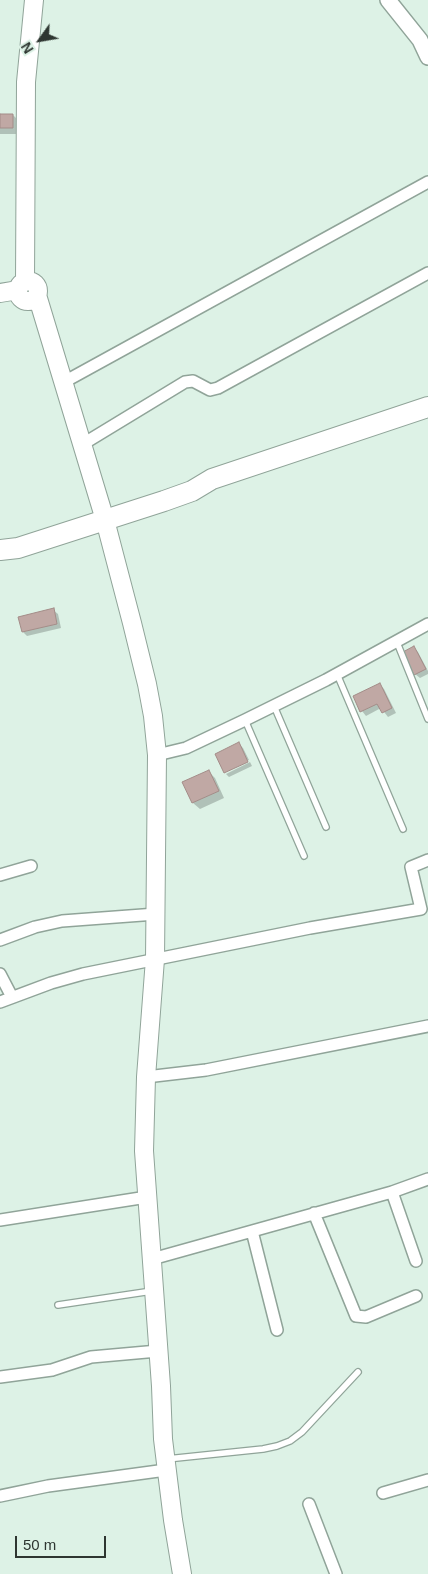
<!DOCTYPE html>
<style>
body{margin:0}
#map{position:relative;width:428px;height:1574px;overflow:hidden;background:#ddf2e6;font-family:Arial,sans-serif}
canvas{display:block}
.north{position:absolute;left:15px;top:15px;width:50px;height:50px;-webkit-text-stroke:4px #ddf2e6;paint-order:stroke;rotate:238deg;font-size:14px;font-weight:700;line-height:20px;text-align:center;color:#2e3631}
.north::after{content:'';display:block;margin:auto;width:18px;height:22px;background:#2e3631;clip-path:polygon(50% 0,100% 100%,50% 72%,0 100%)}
.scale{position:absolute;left:15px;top:1536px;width:91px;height:22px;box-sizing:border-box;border:2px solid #2e3631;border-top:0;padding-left:6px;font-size:15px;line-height:18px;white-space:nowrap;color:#2e3631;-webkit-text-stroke:4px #ddf2e6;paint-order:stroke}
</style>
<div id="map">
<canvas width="428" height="1574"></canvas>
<div class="north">N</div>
<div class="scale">50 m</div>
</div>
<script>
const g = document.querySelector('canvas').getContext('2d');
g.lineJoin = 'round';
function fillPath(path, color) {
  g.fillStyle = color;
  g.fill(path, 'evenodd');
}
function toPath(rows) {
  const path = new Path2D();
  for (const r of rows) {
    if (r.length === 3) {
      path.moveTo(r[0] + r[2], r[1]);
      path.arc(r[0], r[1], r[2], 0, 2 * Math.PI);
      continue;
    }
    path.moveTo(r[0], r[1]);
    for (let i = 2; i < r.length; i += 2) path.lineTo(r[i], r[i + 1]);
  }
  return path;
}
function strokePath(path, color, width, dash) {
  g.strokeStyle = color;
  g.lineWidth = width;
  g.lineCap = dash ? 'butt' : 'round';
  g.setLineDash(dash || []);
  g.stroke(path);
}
fillPath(toPath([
 [0,115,13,115,20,122,20,134,0,134],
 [53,610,58,614,61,628,27,636,23,632],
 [414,648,418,652,428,671,428,674,420,678,415,674],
 [380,685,384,689,396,713,388,717,381,708,366,716,362,711,354,697],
 [239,744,243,748,249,760,225,771],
 [250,762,252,766,229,777,226,774],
 [208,771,215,778,224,798,200,809,193,803,184,783]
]), '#0003');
const building = toPath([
 [0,114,13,114,13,128,0,128,0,114],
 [54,608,57,624,22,632,18,617,54,608],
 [414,646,426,669,414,675,403,652,414,646],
 [380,683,392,708,382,713,377,704,360,712,353,696,380,683],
 [239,742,248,762,224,773,215,754,239,742],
 [209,770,219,791,192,803,182,782,209,770]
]);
fillPath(building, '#c0a8a4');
strokePath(building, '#a38c88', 1);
const lane = toPath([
 [396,640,428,719],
 [337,674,403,829],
 [274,706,326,827],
 [245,720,304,856],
 [58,1305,152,1291],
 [167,1459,263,1449,277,1446,290,1441,302,1432,358,1372]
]);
const street = toPath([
 [64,382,428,182],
 [83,444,185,382,193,381,210,390,218,388,428,273],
 [157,755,186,748,245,720,326,680,428,624],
 [0,875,31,866],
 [0,940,35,927,62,921,156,914],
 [0,974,12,997],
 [0,1002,51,983,83,974,310,928,421,909,411,867,428,860],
 [146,1077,206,1070,428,1026],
 [392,1192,416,1261],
 [314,1213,356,1316,366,1317,416,1296],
 [0,1220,147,1197],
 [252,1231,277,1330],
 [152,1259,392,1192,428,1179],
 [0,1377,52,1370,91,1357,158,1351],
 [383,1493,428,1480],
 [0,1496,48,1486,166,1470],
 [309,1504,336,1574]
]);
const secondary = toPath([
 [388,0,420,40,428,57]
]);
const primary = toPath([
 [28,291,10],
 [25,282,26,82,34,0],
 [0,293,18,290],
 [37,295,105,520,132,623,147,684,153,716,157,755,155,959,146,1077,144,1151,161,1386,163,1439,173,1520,182,1574]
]);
const highway = toPath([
 [0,550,18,548,164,501,192,491,212,479,428,407]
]);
strokePath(lane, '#90a499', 8);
strokePath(street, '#90a499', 14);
strokePath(secondary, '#90a499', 18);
strokePath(primary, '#90a499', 20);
strokePath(highway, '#90a499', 22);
strokePath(lane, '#fff', 5.5);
strokePath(street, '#fff', 11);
strokePath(secondary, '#fff', 15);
strokePath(primary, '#fff', 18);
strokePath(highway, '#fff', 20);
</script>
